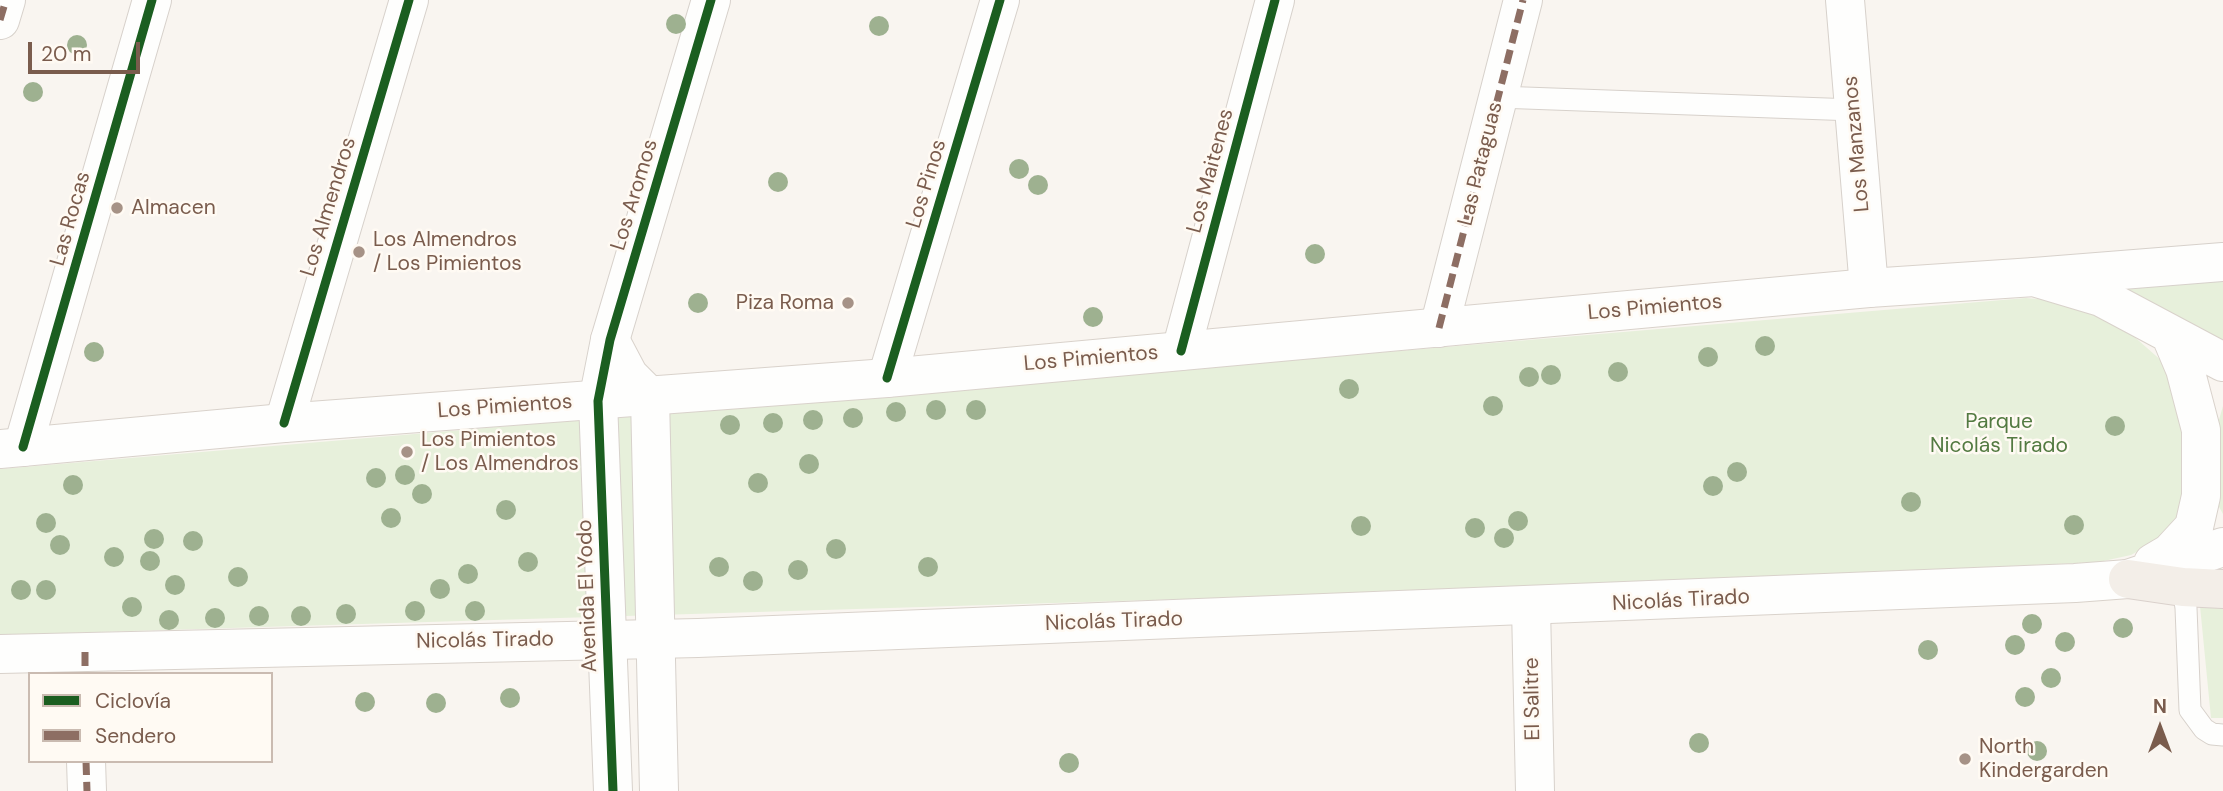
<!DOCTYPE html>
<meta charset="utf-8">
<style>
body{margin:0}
#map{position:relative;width:2223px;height:791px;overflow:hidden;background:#f9f5f0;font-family:"DM Sans",sans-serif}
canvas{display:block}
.legend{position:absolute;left:28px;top:672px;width:245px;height:91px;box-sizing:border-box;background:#fffaf3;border:2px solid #cabbb1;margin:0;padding:9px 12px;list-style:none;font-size:21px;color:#7a5c4d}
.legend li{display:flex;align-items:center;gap:14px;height:35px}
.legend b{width:35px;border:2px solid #cabbb1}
.north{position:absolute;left:2125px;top:693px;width:70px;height:70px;-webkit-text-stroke:5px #fffaf3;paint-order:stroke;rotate:0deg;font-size:19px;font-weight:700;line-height:28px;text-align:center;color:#7a5c4d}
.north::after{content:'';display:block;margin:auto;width:24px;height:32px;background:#7a5c4d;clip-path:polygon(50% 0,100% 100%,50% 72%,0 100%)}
.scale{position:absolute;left:28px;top:42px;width:112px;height:32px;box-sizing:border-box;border:4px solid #7a5c4d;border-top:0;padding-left:9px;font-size:21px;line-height:24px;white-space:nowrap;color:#7a5c4d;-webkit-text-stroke:5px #fffaf3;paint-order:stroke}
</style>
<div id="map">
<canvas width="2223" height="791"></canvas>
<ul class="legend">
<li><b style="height:9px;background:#1b5e20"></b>Ciclovía</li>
<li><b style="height:9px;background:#8d6e63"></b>Sendero</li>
</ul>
<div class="north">N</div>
<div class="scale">20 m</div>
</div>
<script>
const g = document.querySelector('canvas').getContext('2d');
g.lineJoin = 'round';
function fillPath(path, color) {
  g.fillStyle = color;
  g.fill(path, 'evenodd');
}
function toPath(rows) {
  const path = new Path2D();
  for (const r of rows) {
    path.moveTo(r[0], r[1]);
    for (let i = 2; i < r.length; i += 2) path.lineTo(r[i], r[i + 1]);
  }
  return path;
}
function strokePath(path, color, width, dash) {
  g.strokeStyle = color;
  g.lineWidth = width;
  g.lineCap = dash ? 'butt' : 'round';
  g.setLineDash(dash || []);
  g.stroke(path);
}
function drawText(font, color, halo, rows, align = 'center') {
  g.font = font + ' "DM Sans",sans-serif';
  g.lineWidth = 5;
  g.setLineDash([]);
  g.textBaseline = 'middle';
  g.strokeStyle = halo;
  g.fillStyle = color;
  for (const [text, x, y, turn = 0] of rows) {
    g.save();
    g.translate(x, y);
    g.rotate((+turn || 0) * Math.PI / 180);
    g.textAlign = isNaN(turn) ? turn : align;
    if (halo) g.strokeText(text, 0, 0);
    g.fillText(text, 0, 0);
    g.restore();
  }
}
fillPath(toPath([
 [2223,271,2223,350,2113,293,2120,277],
 [2026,298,2061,301,2121,325,2172,370,2193,426,2179,516,2156,541,2131,555,2099,562,1482,590,0,635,0,469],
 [2223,406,2223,514,2213,496,2218,423],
 [2200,606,2223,607,2223,718,2211,718]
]), '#e7f0db');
const service = toPath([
 [1498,97,1854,110],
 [2183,587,2186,608,2190,710,2204,729,2212,734,2223,735]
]);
const minor = toPath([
 [1845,0,1869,288],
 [0,20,6,0],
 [2034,277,2223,262],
 [1439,328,1523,0],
 [1181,351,1275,0],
 [887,378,1000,0],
 [598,401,610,340,711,0],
 [284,423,409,0],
 [23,447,152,0],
 [1531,607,1535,791],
 [86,761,87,791]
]);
const tertiary = toPath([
 [650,397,659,791],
 [598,401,613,791]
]);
const secondary = toPath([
 [610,340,629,376,650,397],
 [0,449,284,423,887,378,1869,288,2034,277,2101,297,2223,362],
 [2153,563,2170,553,2194,527,2201,496,2201,430,2185,369,2171,336],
 [0,654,698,638,2075,583,2128,579,2223,547]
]);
const primary = toPath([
 [2128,579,2183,587,2223,589]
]);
strokePath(service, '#d7d1cb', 23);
strokePath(minor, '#d7d1cb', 40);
strokePath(tertiary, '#d7d1cb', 40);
strokePath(secondary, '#d9d2cb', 40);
strokePath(primary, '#dad1cc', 40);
strokePath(service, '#fefefd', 21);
strokePath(minor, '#fefefd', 38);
strokePath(tertiary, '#fefefd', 38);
strokePath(secondary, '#fefefd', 38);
strokePath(primary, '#f3eee8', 38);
strokePath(toPath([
 [0,20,6,0],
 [1439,328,1523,0],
 [85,652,85,674],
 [86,761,87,791]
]), '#8d6e63', 7, [14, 7]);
strokePath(toPath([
 [1181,351,1275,0],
 [887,378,1000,0],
 [284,423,409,0],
 [23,447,152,0],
 [613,791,598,401,610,340,711,0]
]), '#1b5e20', 9);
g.fillStyle = '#9eb190';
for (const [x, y] of [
 [676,24],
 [879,26],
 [77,45],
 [33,92],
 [1019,169],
 [778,182],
 [1038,185],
 [1315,254],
 [698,303],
 [1093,317],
 [1765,346],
 [94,352],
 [1708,357],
 [1618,372],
 [1551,375],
 [1529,377],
 [1349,389],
 [1493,406],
 [936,410],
 [976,410],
 [896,412],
 [853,418],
 [813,420],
 [773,423],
 [730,425],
 [2115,426],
 [809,464],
 [1737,472],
 [405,475],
 [376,478],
 [758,483],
 [73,485],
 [1713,486],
 [422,494],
 [1911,502],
 [506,510],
 [391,518],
 [1518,521],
 [46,523],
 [2074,525],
 [1361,526],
 [1475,528],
 [1504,538],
 [154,539],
 [193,541],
 [60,545],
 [836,549],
 [114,557],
 [150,561],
 [528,562],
 [719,567],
 [928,567],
 [798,570],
 [468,574],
 [238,577],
 [753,581],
 [175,585],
 [440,589],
 [21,590],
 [46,590],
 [132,607],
 [415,611],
 [475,611],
 [346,614],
 [259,616],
 [301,616],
 [215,618],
 [169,620],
 [2032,624],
 [2123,628],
 [2065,642],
 [2015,645],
 [1928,650],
 [2051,678],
 [2025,697],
 [510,698],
 [365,702],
 [436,703],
 [1699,743],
 [2037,751],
 [1069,763]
]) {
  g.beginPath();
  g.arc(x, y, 10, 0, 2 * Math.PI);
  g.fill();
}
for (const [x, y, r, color] of [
 [117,208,7,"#a69286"],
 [359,252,7,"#a69286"],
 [848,303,7,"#a69286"],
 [407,452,7,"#a69286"],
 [1965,759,7,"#a69286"]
]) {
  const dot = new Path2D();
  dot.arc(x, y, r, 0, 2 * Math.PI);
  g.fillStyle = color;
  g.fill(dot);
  strokePath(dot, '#fffaf3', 2.5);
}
drawText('21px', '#7a5c4d', '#fffaf3', [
 ["Los Manzanos",1857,144,-95],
 ["Las Pataguas",1481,164,-76],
 ["Los Maitenes",1211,171,-75],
 ["Los Pinos",927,184,-73],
 ["Los Aromos",635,195,-73],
 ["Los Almendros",329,207,-73],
 ["Las Rocas",71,219,-74],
 ["Los Pimientos",1655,308,-5],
 ["Los Pimientos",1091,359,-5],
 ["Los Pimientos",505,407,-4],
 ["Avenida El Yodo",588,596,-92],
 ["Nicolás Tirado",1681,601,-3],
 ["Nicolás Tirado",1114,622,-2],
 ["Nicolás Tirado",485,641,-1],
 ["El Salitre",1533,699,-91]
]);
drawText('21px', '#7a5c4d', '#fffaf3', [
 ["Almacen",131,208],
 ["Los Almendros",373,240],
 ["/ Los Pimientos",373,264],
 ["Piza Roma",834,303,"right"],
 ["Los Pimientos",421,440],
 ["/ Los Almendros",421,464],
 ["North",1979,747],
 ["Kindergarden",1979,771]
], 'left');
drawText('21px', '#537a41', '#fffaf3', [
 ["Parque",1999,422],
 ["Nicolás Tirado",1999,446]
]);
</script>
